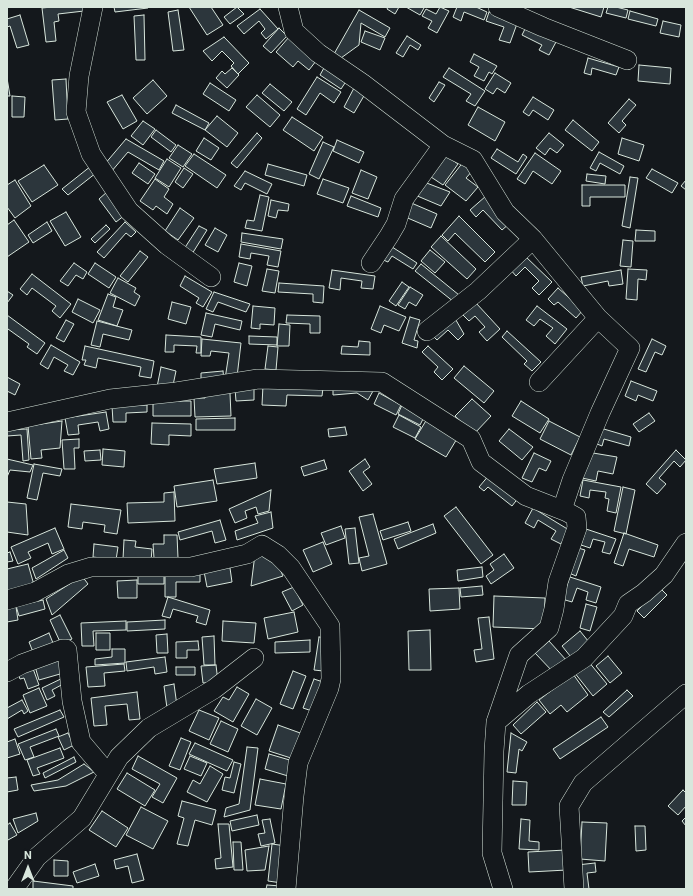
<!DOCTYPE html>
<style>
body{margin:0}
#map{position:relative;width:693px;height:896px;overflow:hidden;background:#14181c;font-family:Roboto,sans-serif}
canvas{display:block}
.frame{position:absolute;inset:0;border:8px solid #d8e6dc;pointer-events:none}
.north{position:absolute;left:8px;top:848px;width:40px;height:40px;-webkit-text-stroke:3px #14181c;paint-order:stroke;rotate:0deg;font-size:11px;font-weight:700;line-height:16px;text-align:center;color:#d8e6dc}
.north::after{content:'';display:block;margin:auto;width:14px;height:18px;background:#d8e6dc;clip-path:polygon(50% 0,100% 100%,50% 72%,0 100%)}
</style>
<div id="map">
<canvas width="693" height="896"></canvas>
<div class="frame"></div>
<div class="north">N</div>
</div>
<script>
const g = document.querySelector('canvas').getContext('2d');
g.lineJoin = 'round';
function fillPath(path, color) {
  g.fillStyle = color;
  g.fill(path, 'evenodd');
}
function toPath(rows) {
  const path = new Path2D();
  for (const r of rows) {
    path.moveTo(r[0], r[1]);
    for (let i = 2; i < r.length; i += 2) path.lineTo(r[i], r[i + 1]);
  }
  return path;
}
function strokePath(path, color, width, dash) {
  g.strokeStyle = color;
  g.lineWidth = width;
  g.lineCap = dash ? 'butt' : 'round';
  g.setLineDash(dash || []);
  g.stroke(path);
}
const building = toPath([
 [52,7,84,7,84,11,58,14,59,21,54,22,56,41,46,42,42,8,52,7],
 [114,7,148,7,148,8,115,12,114,7],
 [189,7,211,7,223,25,207,35,189,7],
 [237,7,244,14,230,24,224,17,237,7],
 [388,7,399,7,395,14,387,9,388,7],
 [406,7,422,7,424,8,420,15,406,7],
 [440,7,449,11,437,33,428,28,432,21,422,16,426,9,436,14,440,7],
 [457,7,476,7,487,12,484,20,464,12,461,21,453,17,457,7],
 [569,7,604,7,601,17,569,7],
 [608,7,616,7,628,10,626,18,606,13,608,7],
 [260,9,278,29,266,39,261,33,265,29,259,21,244,34,237,26,260,9],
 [178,10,184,50,173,51,168,12,178,10],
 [359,10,390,28,385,37,361,23,359,45,341,58,334,54,359,10],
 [630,11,658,19,656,26,628,19,630,11],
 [489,12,518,21,510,43,499,40,504,27,486,21,489,12],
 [20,15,29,45,17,48,10,26,7,27,7,19,20,15],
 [144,15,145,60,136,60,134,16,144,15],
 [663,21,681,25,679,37,660,33,663,21],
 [526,27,556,42,549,55,539,50,542,45,522,35,526,27],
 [279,28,287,36,271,53,263,46,279,28],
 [365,31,385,38,380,50,361,42,365,31],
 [407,36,421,45,418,50,410,45,403,57,396,53,407,36],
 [224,37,249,63,238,74,231,66,234,63,222,51,212,61,203,51,224,37],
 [289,37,316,61,309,70,298,61,293,67,276,52,289,37],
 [474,54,497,66,492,74,489,72,484,81,474,76,479,67,470,62,474,54],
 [588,58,619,67,616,75,592,68,591,75,584,73,588,58],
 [639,65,671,68,670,84,638,81,639,65],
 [325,66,347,80,341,89,320,75,325,66],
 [232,68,239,75,227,88,216,78,222,71,225,74,232,68],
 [449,68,485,91,475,106,466,101,471,94,443,77,449,68],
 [495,73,511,83,505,93,497,88,493,94,485,89,495,73],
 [317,77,341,92,334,103,320,93,306,115,297,109,317,77],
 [7,78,10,96,7,96,7,78],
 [66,79,68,119,55,120,52,80,66,79],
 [153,80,167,96,147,114,133,98,153,80],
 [439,82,445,85,434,102,429,98,439,82],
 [210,83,236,100,229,111,203,94,210,83],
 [270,84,292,102,284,111,262,93,270,84],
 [354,88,365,94,354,113,344,107,354,88],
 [122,95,137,121,123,129,107,102,122,95],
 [257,95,280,115,270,127,246,107,257,95],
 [12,96,25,97,24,117,12,117,12,96],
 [533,97,554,110,548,120,533,110,529,116,523,112,533,97],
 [629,99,636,105,622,121,626,125,619,133,608,123,629,99],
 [176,105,209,123,205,130,172,113,176,105],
 [478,107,505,122,495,141,468,125,478,107],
 [217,116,238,133,227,147,205,130,217,116],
 [292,117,323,137,314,151,283,130,292,117],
 [573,120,599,142,592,151,565,130,573,120],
 [143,121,155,129,143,145,131,136,143,121],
 [156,130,176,145,171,152,151,137,156,130],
 [257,133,262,138,237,168,231,163,257,133],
 [549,133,564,145,557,153,550,148,545,155,536,148,549,133],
 [204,138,219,148,211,160,196,151,204,138],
 [622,138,644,145,639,161,618,154,622,138],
 [126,139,164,161,159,170,128,152,111,172,104,165,126,139],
 [337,140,364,152,359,163,333,151,337,140],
 [323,142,334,147,319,179,309,174,323,142],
 [178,145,192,154,183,167,169,158,178,145],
 [497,149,518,162,523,154,527,157,516,174,491,158,497,149],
 [599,152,624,166,620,174,600,163,596,171,590,168,599,152],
 [535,153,561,171,552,184,533,171,525,184,517,179,535,153],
 [194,154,226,175,217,188,185,166,194,154],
 [444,154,458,164,443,185,428,175,444,154],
 [167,159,181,168,169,187,155,178,167,159],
 [464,161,474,169,466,178,478,187,466,201,445,185,464,161],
 [139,163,155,174,148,184,132,173,139,163],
 [268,164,307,175,304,186,265,175,268,164],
 [44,165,58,185,32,202,18,181,44,165],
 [91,166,96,173,68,195,62,189,91,166],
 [184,168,193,174,183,188,175,182,184,168],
 [652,169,678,183,672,193,646,178,652,169],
 [361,170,377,177,368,199,352,193,361,170],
 [245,171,272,184,267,194,245,183,241,190,234,186,245,171],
 [587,174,606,176,605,184,586,181,587,174],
 [630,177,638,178,630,228,622,226,630,177],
 [155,179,169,189,164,197,173,204,167,214,156,206,153,210,140,201,155,179],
 [323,179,349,188,343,203,317,194,323,179],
 [15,180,31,206,15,218,7,207,7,185,15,180],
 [686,180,686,190,681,186,686,180],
 [424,182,450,192,441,206,415,195,424,182],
 [582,185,625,185,625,197,590,197,590,206,582,206,582,185],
 [107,192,125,215,116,222,99,199,107,192],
 [260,195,269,197,262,231,245,228,247,220,254,221,260,195],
 [351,196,381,208,378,217,347,206,351,196],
 [486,196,510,223,502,230,483,210,476,217,470,210,486,196],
 [271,200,289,204,288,211,278,210,276,218,268,216,271,200],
 [409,202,437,214,431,228,403,216,409,202],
 [180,208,194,218,178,240,165,231,180,208],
 [66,212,81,237,65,246,50,221,66,212],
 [459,216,495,252,485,262,455,233,448,241,442,235,459,216],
 [14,220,29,242,7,257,7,225,14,220],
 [47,222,52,231,33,243,28,235,47,222],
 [125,222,136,232,131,237,126,233,104,258,97,252,125,222],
 [106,225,110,229,95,243,91,239,106,225],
 [199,226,207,230,192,254,184,249,199,226],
 [215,228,227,235,218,252,205,245,215,228],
 [636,230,655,231,655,241,635,241,636,230],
 [242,233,283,239,281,249,241,242,242,233],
 [441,236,476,269,467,279,431,247,441,236],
 [623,240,633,241,631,267,620,266,623,240],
 [241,244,281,251,278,267,267,265,269,256,251,253,250,259,239,257,241,244],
 [389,245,417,263,413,269,392,256,388,262,381,259,389,245],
 [430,250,445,262,435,273,421,261,430,250],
 [140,251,148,257,128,282,120,276,140,251],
 [524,255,552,282,539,295,532,288,539,281,525,267,516,276,510,269,524,255],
 [74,263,87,272,83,279,76,275,68,286,60,281,74,263],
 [95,263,116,277,109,288,88,274,95,263],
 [239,263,252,266,247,286,234,282,239,263],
 [421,264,459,295,454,302,415,271,421,264],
 [267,269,279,271,275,293,262,291,267,269],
 [628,269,647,270,646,280,638,279,637,300,626,299,628,269],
 [332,270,375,276,373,289,361,288,362,281,341,278,340,290,329,288,332,270],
 [621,270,623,284,609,286,608,281,583,286,581,277,621,270],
 [32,274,71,304,60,318,52,311,56,306,32,288,27,295,20,289,32,274],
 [185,276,212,292,203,307,196,303,199,298,180,286,185,276],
 [118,278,136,288,134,292,140,296,135,306,110,293,118,278],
 [402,282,409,287,396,306,389,301,402,282],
 [279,283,324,286,323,303,313,302,313,294,278,292,279,283],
 [410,287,423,295,416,306,409,302,405,309,398,305,410,287],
 [558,288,583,310,576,318,558,302,554,305,548,299,558,288],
 [7,291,13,295,7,303,7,291],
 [214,292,250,304,246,312,218,302,213,312,206,309,214,292],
 [108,294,116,297,113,307,123,310,117,326,98,320,108,294],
 [78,299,100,310,93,323,72,312,78,299],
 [172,302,191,307,186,324,168,319,172,302],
 [476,303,500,329,487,341,479,332,485,327,475,316,469,321,463,315,476,303],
 [253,306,275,308,274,325,260,324,260,329,251,328,253,306],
 [380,306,406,317,399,331,384,325,381,333,371,329,380,306],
 [537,306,567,329,555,344,546,336,553,328,540,319,534,326,526,320,537,306],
 [206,313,242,321,240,330,215,324,212,337,201,335,206,313],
 [7,315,45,343,37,354,27,347,29,344,8,329,7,331,7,315],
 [287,315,320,316,320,333,310,333,310,324,286,323,287,315],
 [453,315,464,334,458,340,448,330,437,340,431,334,453,315],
 [410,317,420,320,414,340,418,341,417,348,402,343,410,317],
 [66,320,74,324,64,342,56,338,66,320],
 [97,321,132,330,129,340,103,334,100,347,91,345,97,321],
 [279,324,290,325,289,346,277,346,279,324],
 [507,331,541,362,532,371,524,364,527,361,502,337,507,331],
 [166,335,201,337,201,353,196,353,197,346,174,345,174,352,165,352,166,335],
 [249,336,277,337,277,345,249,344,249,336],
 [202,339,241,343,237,377,225,379,229,353,211,351,210,356,201,356,202,339],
 [652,339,666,346,662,355,655,352,646,372,638,369,652,339],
 [359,341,370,342,370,355,341,354,342,346,358,347,359,341],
 [51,345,80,362,73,375,64,371,68,365,54,357,48,369,40,364,51,345],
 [85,346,154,361,151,378,139,376,141,367,98,358,96,368,84,365,86,360,82,360,85,346],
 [268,346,278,347,276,370,265,369,268,346],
 [428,346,453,369,442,380,434,372,438,367,422,352,428,346],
 [464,366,494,391,484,403,454,378,464,366],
 [161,367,176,371,172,390,157,387,161,367],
 [223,371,224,380,201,382,201,373,223,371],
 [7,377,20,384,15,395,7,391,7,377],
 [631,381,657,391,653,401,638,395,636,401,625,396,631,381],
 [263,385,323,388,322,396,287,395,286,406,262,405,263,385],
 [333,385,373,391,368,400,357,393,333,395,333,385],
 [254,388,254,400,236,401,235,389,254,388],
 [230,393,231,416,195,417,194,398,205,398,205,394,230,393],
 [379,393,401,405,396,415,374,404,379,393],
 [472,399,491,416,474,434,455,416,472,399],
 [153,401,191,401,191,416,153,416,153,401],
 [521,401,549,419,540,433,512,416,521,401],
 [147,405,147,412,126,413,126,422,113,422,112,406,147,405],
 [402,405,424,417,420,425,398,414,402,405],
 [106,412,109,429,100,431,98,422,78,425,79,434,68,435,65,418,106,412],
 [649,413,655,421,639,432,633,424,649,413],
 [399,415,421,427,415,438,393,427,399,415],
 [235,418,235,430,196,430,196,419,235,418],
 [427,419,458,437,446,457,415,439,427,419],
 [62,421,60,448,41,450,42,458,31,459,28,426,62,421],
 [549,421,580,437,571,455,540,439,549,421],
 [152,423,191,424,191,436,169,435,169,445,151,444,152,423],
 [345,427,347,435,329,437,328,429,345,427],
 [597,427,631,437,629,446,604,439,602,446,592,442,597,427],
 [27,429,29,460,23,461,21,435,7,436,7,430,27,429],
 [509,429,533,447,522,460,499,441,509,429],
 [79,439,79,448,74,448,75,469,64,469,62,440,79,439],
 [103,449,125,451,124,467,102,465,103,449],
 [100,450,101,460,85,461,84,451,100,450],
 [676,450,686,460,680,467,674,461,659,478,666,484,657,494,646,484,676,450],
 [587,452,617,457,613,474,598,471,596,481,582,478,587,452],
 [534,453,551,461,546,471,539,468,532,482,522,478,534,453],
 [7,459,33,465,30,472,10,470,7,477,7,459],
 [365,459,370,467,363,472,372,484,363,491,349,471,365,459],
 [324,460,327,469,304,476,301,467,324,460],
 [255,463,257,478,217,484,214,469,255,463],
 [34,464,62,469,60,476,43,473,37,500,27,498,34,464],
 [490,474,519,497,512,506,488,487,484,491,479,487,490,474],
 [213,480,217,501,177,507,174,486,213,480],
 [583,480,621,487,616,513,607,511,609,499,605,498,606,492,590,490,589,498,580,496,583,480],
 [623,487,635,490,626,534,614,531,623,487],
 [271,490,269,511,258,514,256,507,245,511,247,518,235,523,229,509,271,490],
 [174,492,175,521,128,523,127,503,164,502,164,493,174,492],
 [7,502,26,504,28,535,7,532,7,502],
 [71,504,121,510,117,534,104,532,105,525,83,522,82,529,68,527,71,504],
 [456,507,493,555,481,564,444,516,456,507],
 [533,508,569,530,561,544,551,539,556,531,538,520,534,528,525,523,533,508],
 [271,512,273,528,237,540,235,531,258,523,255,516,271,512],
 [373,514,387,564,362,571,359,558,369,556,359,517,373,514],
 [220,520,226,540,215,543,212,531,180,540,178,532,220,520],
 [408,522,411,531,383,540,380,531,408,522],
 [433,524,436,533,398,549,394,539,433,524],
 [341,526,345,538,326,545,321,533,341,526],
 [55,528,64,549,52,554,48,543,28,552,31,558,18,564,11,547,55,528],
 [355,528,359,563,349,564,345,529,355,528],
 [586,529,616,539,610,554,602,552,605,542,593,539,590,548,581,545,586,529],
 [624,533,658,545,654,557,629,549,623,566,614,563,624,533],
 [164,535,177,535,178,558,154,558,153,544,164,544,164,535],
 [124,540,136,541,135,547,152,549,151,561,123,559,124,540],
 [323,542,332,564,313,572,303,550,323,542],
 [94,544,118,547,116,560,93,557,94,544],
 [578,548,585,550,576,576,569,573,578,548],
 [64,550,68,558,36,579,32,568,64,550],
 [10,552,13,561,7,562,7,553,10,552],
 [255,554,275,558,283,576,251,586,255,554],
 [504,554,514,568,491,584,486,576,494,570,490,564,504,554],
 [229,561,232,582,207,587,203,566,229,561],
 [28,564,34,585,7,592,7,569,28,564],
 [482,567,483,577,458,581,457,570,482,567],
 [165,570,200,570,200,582,176,582,176,597,165,597,165,570],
 [138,571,164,571,164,584,138,584,138,571],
 [82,576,88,584,52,615,46,599,82,576],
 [570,577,601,587,596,603,586,600,588,592,577,588,572,602,562,599,570,577],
 [137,580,137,598,118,598,117,581,137,580],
 [482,586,483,595,461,597,460,588,482,586],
 [294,587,303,605,292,611,282,592,294,587],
 [459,588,460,609,430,611,429,589,459,588],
 [660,588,667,595,644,618,637,611,660,588],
 [494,596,545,598,544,629,493,627,494,596],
 [168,597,210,610,206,625,196,622,198,616,173,609,170,618,162,616,168,597],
 [43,600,45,609,19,616,16,606,43,600],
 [586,604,597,607,590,631,580,628,586,604],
 [16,607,18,620,7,622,7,608,16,607],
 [294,612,298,632,268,639,264,618,294,612],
 [60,615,72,639,61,644,50,620,60,615],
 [489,617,494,659,476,662,474,650,482,649,478,618,489,617],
 [165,620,165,629,127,631,127,622,165,620],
 [126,621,126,630,93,631,94,646,82,646,81,623,126,621],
 [223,621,256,623,254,643,222,641,223,621],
 [430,630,431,670,409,670,408,631,430,630],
 [580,631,593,647,575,662,562,646,580,631],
 [49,633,53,643,33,652,29,642,49,633],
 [96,633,110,633,110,650,96,650,96,633],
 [167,634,168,653,157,653,156,635,167,634],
 [214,636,215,665,204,665,202,637,214,636],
 [319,637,328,638,323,671,314,670,319,637],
 [310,640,310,652,275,653,275,642,310,640],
 [198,641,199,650,187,650,187,658,176,658,176,642,198,641],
 [549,641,567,661,554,673,535,653,549,641],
 [112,649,125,649,125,663,95,665,95,659,112,657,112,649],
 [62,655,67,672,39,680,34,663,62,655],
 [608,656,622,673,610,683,596,666,608,656],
 [165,657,167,672,155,674,154,667,127,671,126,662,165,657],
 [588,661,607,684,593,696,574,672,588,661],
 [31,663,39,685,28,689,24,678,20,679,17,671,31,663],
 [124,664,125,671,104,673,105,686,88,687,86,667,124,664],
 [216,665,218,682,203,683,201,666,216,665],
 [176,667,195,667,195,675,176,675,176,667],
 [293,671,306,676,293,709,280,704,293,671],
 [573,674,588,695,567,712,561,705,550,714,539,700,573,674],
 [65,677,67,682,52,690,55,696,47,700,42,688,65,677],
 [314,679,323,682,312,711,303,708,314,679],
 [174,684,177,706,167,708,164,686,174,684],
 [237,687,249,694,233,722,214,711,223,697,229,700,237,687],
 [39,688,47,706,30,713,23,695,39,688],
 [627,690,633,696,609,717,603,712,627,690],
 [137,692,140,719,129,720,127,704,105,706,107,725,94,726,91,698,137,692],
 [256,699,272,708,257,735,241,726,256,699],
 [22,700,28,711,24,714,22,710,7,719,7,708,22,700],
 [537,702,546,712,521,734,513,725,537,702],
 [60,710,64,717,18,737,14,729,60,710],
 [199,710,219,718,209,740,189,731,199,710],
 [601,717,608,727,560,759,553,749,601,717],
 [221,721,238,729,228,752,210,744,221,721],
 [278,725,303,734,294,759,269,751,278,725],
 [56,729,59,736,30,747,34,757,25,760,18,744,56,729],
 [68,733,74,745,64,750,58,737,68,733],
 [511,733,527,742,522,751,519,749,516,773,507,772,511,733],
 [181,738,191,742,180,770,169,766,181,738],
 [15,739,20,754,7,758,7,742,15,739],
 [195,743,233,760,227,771,189,754,195,743],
 [247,747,258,748,250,810,224,817,226,808,239,804,247,747],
 [60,748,64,758,37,768,40,774,33,776,27,760,60,748],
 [269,754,293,761,288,776,265,769,269,754],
 [138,756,177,778,163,803,152,797,160,784,132,769,138,756],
 [190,756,207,763,201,776,184,769,190,756],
 [74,757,76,762,45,778,43,773,74,757],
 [234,762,241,764,234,793,222,790,225,777,230,778,234,762],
 [84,764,94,772,66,786,34,791,31,785,58,780,84,764],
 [210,766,223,774,207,802,187,792,193,780,200,784,210,766],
 [127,773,155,790,145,806,117,789,127,773],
 [16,777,18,790,7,792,7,778,16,777],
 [260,779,286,784,281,809,255,805,260,779],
 [513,781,527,782,526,805,512,805,513,781],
 [683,790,686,793,686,806,678,815,668,806,683,790],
 [182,801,216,810,212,825,195,820,188,846,177,844,184,818,178,816,182,801],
 [141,807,168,821,153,849,126,835,141,807],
 [102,811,128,828,116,847,89,830,102,811],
 [36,813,38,821,18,833,13,819,36,813],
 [257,815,259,825,232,831,230,821,257,815],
 [686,817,686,826,682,821,686,817],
 [270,819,275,843,261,846,258,834,265,833,262,820,270,819],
 [521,819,530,820,529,841,539,842,539,850,519,849,521,819],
 [582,822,607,823,605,861,580,859,582,822],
 [10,823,17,835,8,840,7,838,7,825,10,823],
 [218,824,229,824,233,867,216,869,215,859,221,858,218,824],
 [635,826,645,826,646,850,636,851,635,826],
 [233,842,241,842,243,870,234,870,233,842],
 [272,844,286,846,282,883,268,881,272,844],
 [269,846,265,870,247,871,245,850,269,846],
 [566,850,567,870,529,872,528,852,566,850],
 [137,854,144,880,132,883,128,866,116,869,114,860,137,854],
 [54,860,68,861,68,876,54,876,54,860],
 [595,863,596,872,587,873,589,889,579,889,577,865,595,863],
 [95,864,99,876,77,883,73,872,95,864],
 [33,881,73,886,73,889,33,889,33,881],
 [267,885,281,886,281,889,266,889,267,885]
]);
fillPath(building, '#2c363c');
strokePath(building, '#d8e6dc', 1);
const minor = toPath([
 [93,7,79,76,76,112,91,154,129,211,167,245,211,277],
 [288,7,294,31,318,53,362,83,443,145,473,160,505,212,533,239,598,318,630,348,600,413,572,480,562,510],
 [498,7,543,27,627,60],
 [371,263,389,236,396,224,404,199,443,145],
 [427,331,478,291,533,239],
 [539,382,598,318],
 [7,422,110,399,176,392,258,379,382,382,471,439,481,462,526,496,567,512,576,517,577,528,558,582,554,609,549,628,519,655,496,722,494,751,492,853,503,889],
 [7,600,35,592,68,574,91,567,191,567,247,554,262,545,278,555,291,568,330,626,331,679,329,688,298,763,294,796,286,889],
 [7,672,22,664,63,649,66,649,67,650,72,701,81,742,108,774],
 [496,722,529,694,584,658,623,616,628,604,644,593,664,575,686,543],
 [14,889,37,857,82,818,119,757,149,728,214,689,254,658],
 [574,889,569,806,583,783,686,694]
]);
strokePath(minor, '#d8e6dc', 20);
strokePath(minor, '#14181c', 19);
</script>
